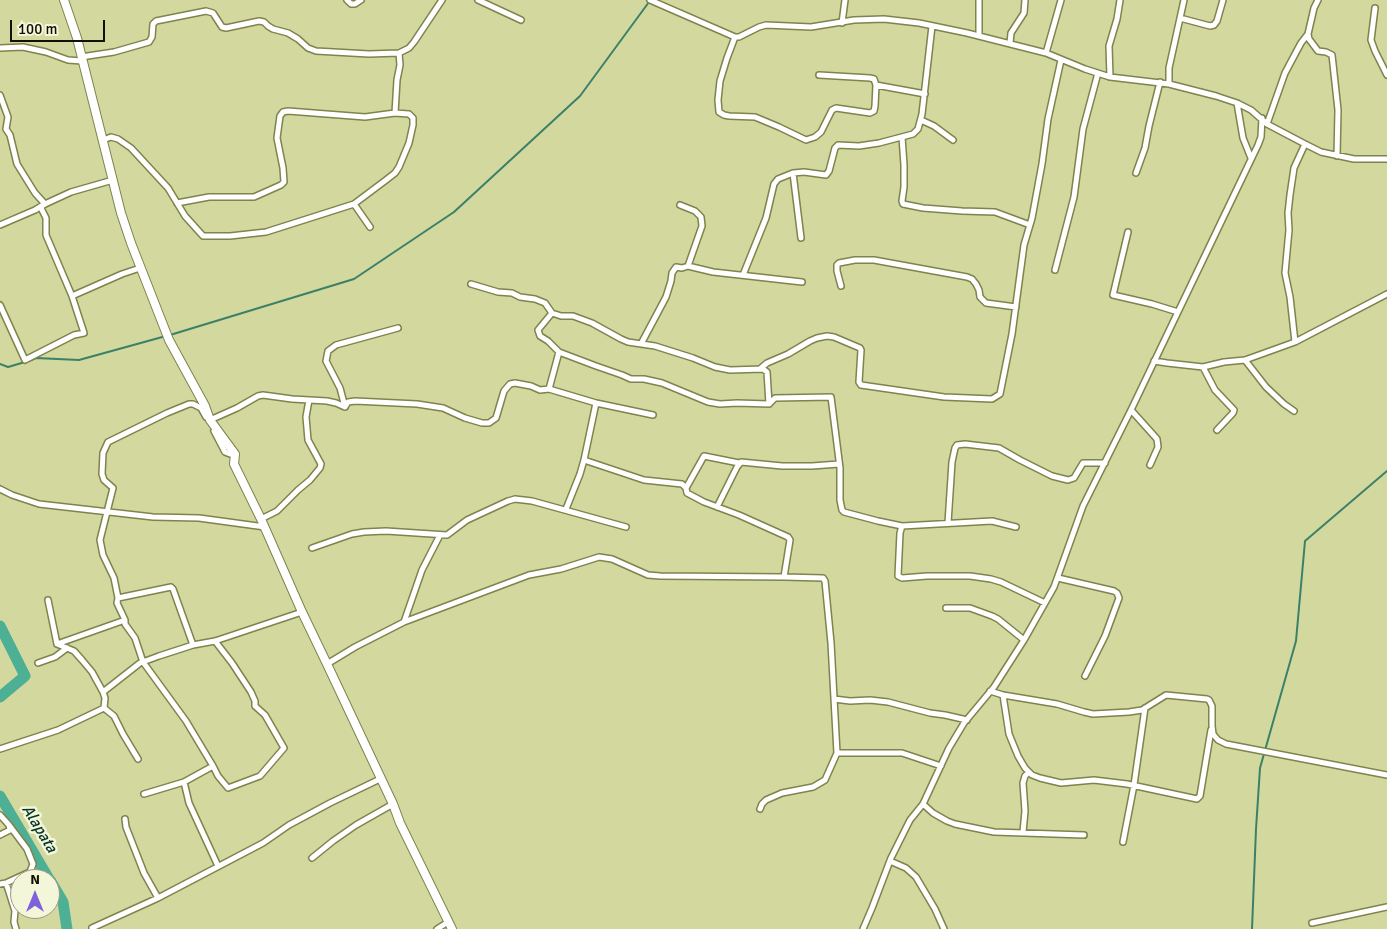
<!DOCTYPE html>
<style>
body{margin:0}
#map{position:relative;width:1387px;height:929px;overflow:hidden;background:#d3d89e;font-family:Signika,sans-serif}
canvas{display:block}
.north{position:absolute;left:10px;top:869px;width:50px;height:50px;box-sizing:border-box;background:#f3f6d9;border:1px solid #989a82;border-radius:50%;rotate:0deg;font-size:14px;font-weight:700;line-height:20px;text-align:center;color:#101100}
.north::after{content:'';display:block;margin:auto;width:18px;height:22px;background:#8160db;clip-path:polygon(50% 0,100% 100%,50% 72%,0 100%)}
.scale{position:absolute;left:10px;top:20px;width:95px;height:22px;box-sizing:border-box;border:2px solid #101100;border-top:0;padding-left:6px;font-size:15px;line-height:18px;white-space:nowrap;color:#101100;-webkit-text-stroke:4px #f3f6d9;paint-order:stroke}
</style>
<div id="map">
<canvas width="1387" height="929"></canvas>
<div class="north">N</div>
<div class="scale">100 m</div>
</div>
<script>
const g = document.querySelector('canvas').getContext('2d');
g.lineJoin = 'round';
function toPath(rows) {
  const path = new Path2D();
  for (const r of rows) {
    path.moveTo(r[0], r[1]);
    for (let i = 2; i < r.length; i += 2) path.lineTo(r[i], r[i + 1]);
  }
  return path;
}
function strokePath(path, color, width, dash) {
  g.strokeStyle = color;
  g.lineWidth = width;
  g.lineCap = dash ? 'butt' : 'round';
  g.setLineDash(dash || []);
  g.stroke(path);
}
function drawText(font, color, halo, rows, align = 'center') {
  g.font = font + ' Signika,sans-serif';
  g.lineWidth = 5;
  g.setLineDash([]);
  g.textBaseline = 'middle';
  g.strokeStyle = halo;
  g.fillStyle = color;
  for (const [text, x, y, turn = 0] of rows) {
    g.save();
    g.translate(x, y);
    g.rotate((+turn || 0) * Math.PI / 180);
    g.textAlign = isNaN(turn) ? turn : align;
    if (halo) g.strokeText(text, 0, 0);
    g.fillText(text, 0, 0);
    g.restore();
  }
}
strokePath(toPath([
 [170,335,354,279,454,212,580,96,649,2],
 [29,361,36,358,79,360,166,336],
 [0,364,8,367,25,362],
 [1252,929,1256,829,1260,768,1296,641,1305,541,1387,471]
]), '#3b8068', 2);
strokePath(toPath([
 [0,626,25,676,0,697],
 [0,796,49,879],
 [50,880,63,902,67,929]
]), '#4db094', 11);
const street = toPath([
 [347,0,351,4,355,4,361,0],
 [478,0,521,20],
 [650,0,735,37,739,37,759,27,766,25,811,27,854,20,884,19,919,23,967,33,1046,53,1085,69,1110,77,1169,84,1216,96,1237,103,1251,110,1267,124,1305,144,1321,152,1354,159,1387,159],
 [1375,8,1371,40,1375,51,1387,75],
 [1180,18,1210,26,1214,25,1217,21,1223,0],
 [842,23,845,0],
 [1308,34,1309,39,1318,51,1326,52,1332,55,1338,110,1337,156],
 [979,36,979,0],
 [735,37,727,58,720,81,718,100,719,112,724,115,729,116,755,117,779,127,806,140,815,137,821,132,832,110,836,108,870,113,874,111,875,106,876,85,925,94],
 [1010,43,1011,33,1024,13,1025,0],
 [0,48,23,47,46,52,68,60,82,61],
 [1046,53,1061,0],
 [81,57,114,52,149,42,152,37,153,24,156,21,206,11,213,13,222,27,226,28,259,21,264,22,268,26,273,29,288,33,298,39,308,48,316,51,369,54,399,53,409,48,414,42,442,0],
 [819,75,870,78,874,79,876,85],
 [1110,77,1109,46,1117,19,1120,0],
 [1169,84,1169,68,1184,0],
 [0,95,8,117,6,129,10,135,17,164,35,193,45,204],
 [1237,103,1243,138,1251,158],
 [921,120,934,126,953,140],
 [1267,124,1285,73,1301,43,1308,34,1314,8,1318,0],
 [902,137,904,165,904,187,902,201,903,204,923,208,962,211,995,212,1030,225],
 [103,140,111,137,118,139,131,148,168,188,185,216,203,236,230,236,266,232,354,204,386,180,395,173,399,167,409,143,413,125,413,118,409,114,395,113],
 [793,173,801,238],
 [1136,173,1145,148,1149,126,1160,82],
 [177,203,209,197,254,197,281,185,284,182,283,168,277,138,280,116,283,112,288,111,365,117,395,113,397,80,400,65,399,53],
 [354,204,370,227],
 [680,205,695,211,701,217,702,226,688,266],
 [0,225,35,210,45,204,71,192,113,180],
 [1128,232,1113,295,1152,304,1178,312],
 [1055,270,1074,197,1083,129,1098,73],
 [743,275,766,218,774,184,778,179,793,173,804,172,826,175,829,171,835,148,838,145,859,146,879,143,913,134,918,129,922,114,932,26],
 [471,284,498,292,512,293,520,297,535,299,545,303,552,313],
 [841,286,837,271,837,265,839,263,855,260,874,260,967,277,972,279,976,284,979,290,980,297,986,303,1016,307],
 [72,296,122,274,140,268],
 [0,305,25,360,74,335,84,333,72,296,46,235,46,218,41,208],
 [1295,342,1290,297,1285,273,1289,230,1288,213,1290,195,1294,168,1305,144],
 [641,344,666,297,671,281,672,273,676,267,682,268,688,266,713,272,802,282],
 [1245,360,1266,387,1284,404,1294,411],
 [1154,361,1167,363,1203,367,1224,362,1245,360,1295,342,1387,294],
 [1203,367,1215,390,1234,410,1233,413,1217,430],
 [761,368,767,363,788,354,810,341,817,338,827,336,834,337,860,348,861,350,859,382,861,385,944,397,992,399,1000,394,1012,334,1024,245,1032,218,1042,164,1048,119,1061,60],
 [549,389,559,352],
 [596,403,653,415],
 [769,404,767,372,763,369,730,370,715,367,693,358,655,346,628,342,621,339,592,323,573,316,561,316,552,313,538,330,540,336,548,341,559,352,596,366,622,375,631,379,644,379,662,383,708,402,720,404,737,403,769,404,775,398,831,397,840,468,840,500,842,510,844,512,878,521,902,526],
 [345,407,340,388,326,361,328,351,336,345,398,328],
 [1131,410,1157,439,1158,447,1150,465],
 [206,417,201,408,193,404,189,404,167,413,108,442,103,453,102,474,104,480,113,488,100,540,103,555,114,578,118,598,117,603,125,620,125,624,135,638,143,662,186,721,213,766],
 [210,420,237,408,258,396,263,395,292,399,327,401,336,403,345,407,348,402,355,401,417,404,443,408,465,418,482,423,489,423,496,418,504,391,510,384,515,383,531,386,540,390,549,389,596,403,584,460,580,474,566,509],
 [214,431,225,452,230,454,235,454],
 [584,460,644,480,682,484,686,488],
 [739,463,704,456,686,488,687,493,704,502,739,515,788,537,790,540,784,577],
 [0,489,12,495,39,504,153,517,199,518,265,527],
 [717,507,737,467,741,462,782,466,812,466,839,464],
 [261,519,277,511,298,490,310,480,320,468,321,464,308,440,306,417,309,400],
 [948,523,952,462,955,448,957,445,965,444,999,448,1020,460,1052,476,1068,480,1074,478,1083,463,1105,463],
 [1016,527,992,521,902,526,900,533,898,576,902,578,927,576,970,576,991,579,1001,582,1045,603],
 [312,548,352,534,364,532,386,531,447,535,467,520,508,501,515,499,532,501,626,527],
 [1058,578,1114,591,1117,593,1119,598,1105,636,1085,676],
 [118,598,171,587,173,589,193,645],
 [48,600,57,644],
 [946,608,970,608,992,616,998,619,1024,640],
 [404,622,529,575,561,569,599,557,612,559,648,575,660,576,784,577,823,578,825,581,831,643,837,753],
 [38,663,55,657,67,648],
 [327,664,355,647,404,622,422,570,440,535],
 [990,691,1003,695,1057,704,1084,712,1093,714,1129,712,1142,710,1166,695,1207,699,1209,700,1212,706,1212,726,1213,734,1218,740,1226,744,1387,775],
 [103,692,92,672,82,660,74,651,57,644,125,620],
 [1003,695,1009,734,1018,756,1025,768,1032,775,1040,778,1061,783,1094,780,1127,784,1197,799,1200,796,1211,730],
 [834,699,850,701,870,700,888,702,930,713,945,715,967,720],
 [0,749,58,730,104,708],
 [138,759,123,734,114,716,104,708,105,698,103,692,140,663,159,656,193,645,215,641,302,612],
 [184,782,189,803,218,866],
 [144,794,184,782,213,766,218,776,228,788,260,776,284,748,265,715,255,706,255,701,251,692,232,663,215,641],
 [923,804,933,813,947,821,955,824,994,832,1084,835],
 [760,809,762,804,766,800,782,793,813,787,825,780,837,753,902,753,941,766],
 [0,815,9,825,10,830,0,835],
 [125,819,126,827,144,873,158,898],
 [1023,832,1025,811,1023,783,1025,776,1029,772],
 [1123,842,1134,785,1145,708],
 [312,858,333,841,356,825,393,804],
 [890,861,906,868,916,877,935,909,944,929],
 [6,883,30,872,33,864,27,849,9,825],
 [0,884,6,883,9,892,15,911,14,922,16,929],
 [1312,923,1387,907],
 [92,928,158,898,263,843,289,825,330,803,380,779],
 [437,929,448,922],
 [863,929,872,908,891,858,910,820,923,804,949,748,964,723,994,687,1024,640,1054,587,1083,506,1131,410,1258,145,1261,137,1262,118]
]);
const secondary = toPath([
 [64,0,77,38,121,213,131,243,169,340,205,406,210,420,235,454,234,464,261,519,302,612,327,664,393,804,400,823,452,929]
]);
strokePath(street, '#7f834c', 8);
strokePath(secondary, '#7f834c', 10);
strokePath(street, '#fff', 5);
strokePath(secondary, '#fff', 8);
drawText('italic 16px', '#053429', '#f3f6d9', [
 ["Alapata",39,829,59]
]);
</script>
